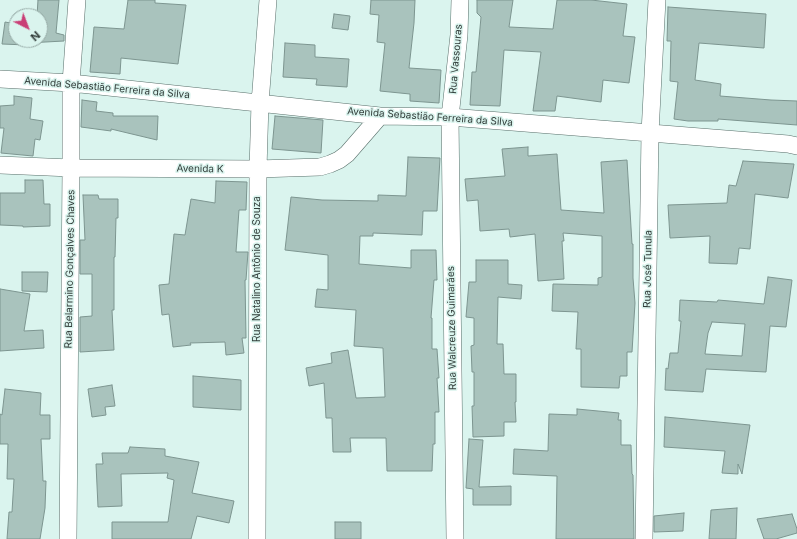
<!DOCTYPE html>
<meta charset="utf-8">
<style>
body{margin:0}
#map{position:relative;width:797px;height:539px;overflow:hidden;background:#daf4ee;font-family:Inter,sans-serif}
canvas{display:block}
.north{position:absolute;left:8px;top:8px;width:40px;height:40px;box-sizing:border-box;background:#daf4ee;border:1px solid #96aaa6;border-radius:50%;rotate:138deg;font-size:11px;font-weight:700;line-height:16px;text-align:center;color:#313c39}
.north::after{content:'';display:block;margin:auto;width:14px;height:18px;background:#c93f76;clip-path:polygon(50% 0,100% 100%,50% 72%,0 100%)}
</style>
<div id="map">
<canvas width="797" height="539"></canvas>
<div class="north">N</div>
</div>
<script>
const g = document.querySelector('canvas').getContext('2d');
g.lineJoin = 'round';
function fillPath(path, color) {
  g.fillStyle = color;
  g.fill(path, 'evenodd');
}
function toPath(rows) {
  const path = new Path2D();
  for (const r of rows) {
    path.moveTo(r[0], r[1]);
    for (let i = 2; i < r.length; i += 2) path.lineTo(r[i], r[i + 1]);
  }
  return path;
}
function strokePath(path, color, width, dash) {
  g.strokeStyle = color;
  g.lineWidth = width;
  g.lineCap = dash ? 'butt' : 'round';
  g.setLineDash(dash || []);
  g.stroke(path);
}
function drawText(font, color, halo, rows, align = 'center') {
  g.font = font + ' Inter,sans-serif';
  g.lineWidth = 3;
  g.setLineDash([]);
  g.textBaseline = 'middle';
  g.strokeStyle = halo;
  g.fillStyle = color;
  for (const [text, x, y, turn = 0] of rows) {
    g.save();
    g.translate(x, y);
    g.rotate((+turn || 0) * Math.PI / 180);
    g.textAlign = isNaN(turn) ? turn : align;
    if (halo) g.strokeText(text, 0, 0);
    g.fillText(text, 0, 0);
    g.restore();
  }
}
const building = toPath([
 [38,0,59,0,56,33,64,35,64,41,27,43,27,45,2,44,5,22,16,24,16,40,40,40,40,16,37,16,38,0],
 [128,0,155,0,155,3,186,5,178,64,121,58,120,74,90,72,94,27,124,29,128,0],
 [371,0,415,0,414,23,409,68,441,70,439,103,410,101,410,94,380,91,385,43,377,42,379,15,370,14,371,0],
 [477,0,513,0,509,27,553,29,557,0,591,0,627,4,623,36,635,37,629,83,603,80,601,102,557,96,555,111,533,111,541,52,504,50,500,106,470,105,472,72,476,72,481,17,477,13,477,0],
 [668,7,766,14,764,48,699,43,695,80,721,84,720,96,771,100,797,101,797,125,718,119,718,121,688,121,674,119,678,82,670,81,671,41,667,41,668,7],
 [334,14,350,16,348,30,332,28,334,14],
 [285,43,315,45,315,57,349,59,347,87,316,85,317,79,283,77,285,43],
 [14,96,32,98,30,119,43,121,40,140,35,139,33,156,1,153,4,128,0,128,0,106,14,105,14,96],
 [82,100,97,102,96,111,113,113,113,116,158,116,157,140,111,129,111,131,81,127,82,100],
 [275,116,323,120,321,153,272,149,275,116],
 [528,147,528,156,557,154,561,210,604,213,601,162,627,160,632,244,633,244,633,278,635,303,632,352,627,352,627,376,620,376,619,388,581,387,581,349,576,349,578,312,552,311,553,284,598,285,598,278,602,277,602,236,563,233,564,241,562,241,564,279,538,281,535,234,510,237,509,229,480,231,478,200,467,201,465,179,505,176,502,149,528,147],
 [408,157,440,158,437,211,423,211,422,235,373,233,373,236,360,236,359,264,411,268,411,250,436,250,437,280,434,280,431,318,432,318,432,349,437,349,439,378,437,378,439,412,435,412,435,444,433,444,432,471,387,471,386,438,350,438,351,452,333,452,332,418,326,418,324,383,309,386,306,368,332,363,331,353,348,350,356,398,385,397,383,348,354,346,356,310,315,307,317,289,328,290,328,255,285,250,291,197,322,200,378,201,378,195,406,196,408,157],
 [743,161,794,164,788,198,755,194,750,249,739,248,737,264,709,263,710,236,670,238,668,205,727,203,729,185,736,186,743,161],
 [25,180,43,180,44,204,50,204,50,226,23,227,23,226,0,225,0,193,25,193,25,180],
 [216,181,247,182,246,210,239,210,236,252,248,252,246,280,245,280,246,338,242,338,244,353,226,355,225,342,190,343,191,345,173,347,169,314,162,315,159,285,169,284,174,234,185,235,191,199,215,203,216,181],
 [83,195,98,195,99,199,118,199,118,218,116,218,115,257,114,257,114,310,112,310,114,350,80,352,80,317,92,316,92,274,80,274,80,240,85,240,83,195],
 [476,260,508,260,508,284,522,285,521,299,498,297,497,344,503,344,504,374,516,374,516,402,515,402,516,422,504,422,504,436,473,437,472,406,474,406,474,372,472,372,471,346,474,345,474,318,466,317,469,282,476,282,476,260],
 [22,272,48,272,47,292,22,291,22,272],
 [768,277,792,280,786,327,770,326,766,372,706,369,703,392,665,390,666,368,668,369,670,353,678,353,681,321,679,321,680,300,717,302,718,300,764,304,768,277],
 [712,322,745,324,742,356,705,354,708,333,712,322],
 [0,289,30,294,24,331,43,330,44,348,0,351,0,289],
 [193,376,241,380,241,410,193,407,193,376],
 [112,385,115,406,105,407,106,415,92,417,88,389,112,385],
 [5,389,41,393,40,415,50,415,50,439,41,439,43,481,46,481,45,508,40,539,7,539,9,512,12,512,14,479,7,479,8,444,0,444,0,414,2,415,5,389],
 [577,409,619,413,618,420,621,420,621,445,631,445,632,474,633,475,634,539,556,539,557,476,513,474,514,449,548,451,549,414,577,415,577,409],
 [665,417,750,425,742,474,738,464,738,474,722,473,725,451,664,447,665,417],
 [469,439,483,440,479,487,511,486,511,505,473,505,473,489,466,488,469,439],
 [130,447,165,449,165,456,199,462,192,493,234,501,229,523,197,516,191,539,112,539,112,522,168,522,174,480,167,478,168,473,121,474,122,506,98,507,96,464,103,464,102,453,128,453,130,447],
 [737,508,736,539,709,539,711,510,737,508],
 [684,513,683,531,654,532,654,516,684,513],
 [792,514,797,529,797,533,776,539,764,539,757,519,792,514],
 [335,522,361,522,361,539,335,539,335,522]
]);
fillPath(building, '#a9c3bd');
strokePath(building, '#7d9590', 1);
const minor = toPath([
 [0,79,71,83,380,116,450,117,788,144,797,146],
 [0,165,71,168,258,169,320,167,330,164,339,160,347,154,380,116],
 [68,539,71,168,71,83,77,0],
 [257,539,258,169,260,103,268,0],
 [455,539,450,117,459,35,460,0],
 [644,539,650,133,657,0]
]);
strokePath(minor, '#586f6a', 18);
strokePath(minor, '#fff', 17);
drawText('10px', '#313c39', '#daf4ee', [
 ["Rua Vassouras",456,59,-85],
 ["Avenida Sebastião Ferreira da Silva",107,88,5],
 ["Avenida Sebastião Ferreira da Silva",430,117,4],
 ["Avenida K",200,169,1],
 ["Rua Belarmino Gonçalves Chaves",70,269,-89],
 ["Rua Natalino Antônio de Souza",257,269,-90],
 ["Rua José Tunula",648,269,-89],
 ["Rua Walcreuze Guimarães",452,328,-91]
]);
</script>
